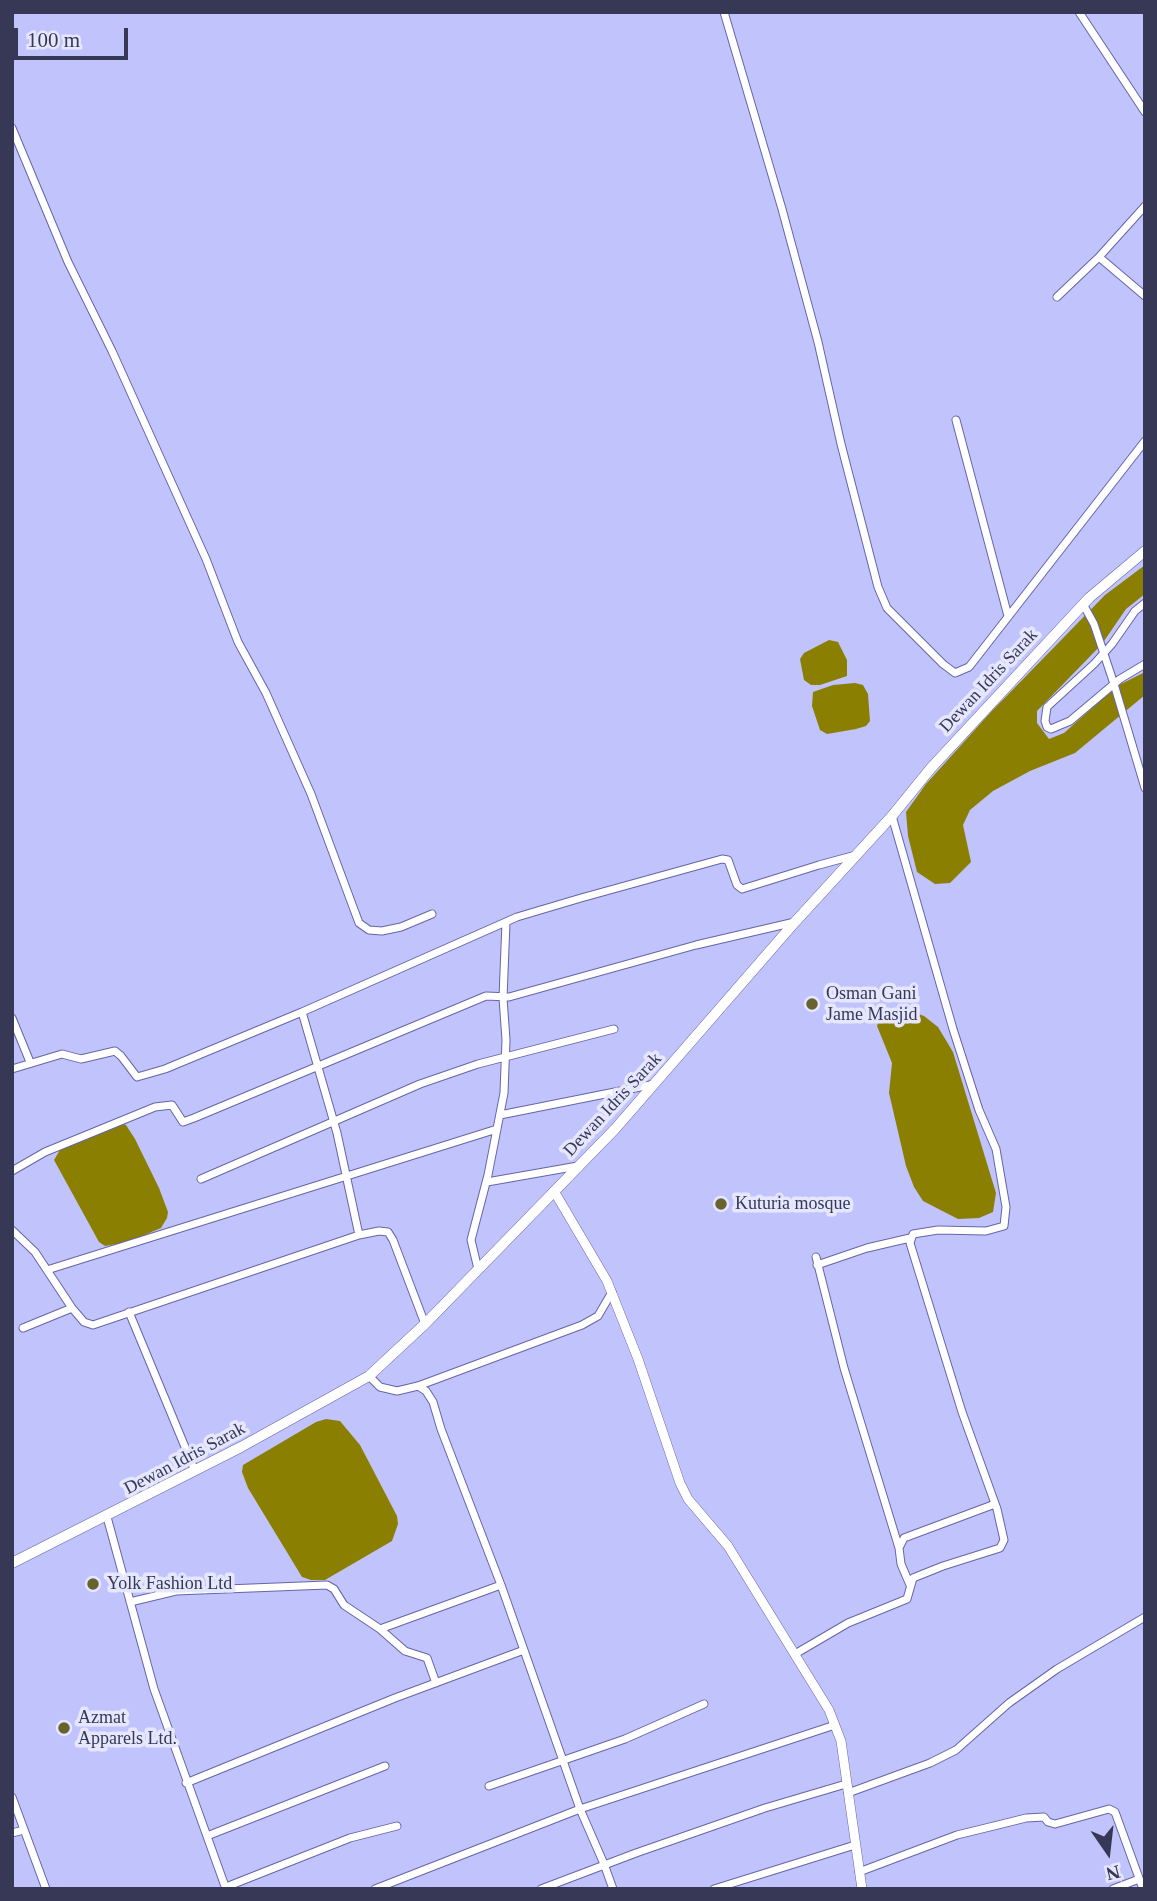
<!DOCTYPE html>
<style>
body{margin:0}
#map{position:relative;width:1157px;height:1901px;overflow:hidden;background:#c1c3fd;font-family:Georgia,serif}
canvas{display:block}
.frame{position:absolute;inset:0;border:14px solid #373855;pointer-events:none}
.north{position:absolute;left:1073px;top:1817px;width:70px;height:70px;-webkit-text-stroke:5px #e6e7fe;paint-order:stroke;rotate:166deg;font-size:19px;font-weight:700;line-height:28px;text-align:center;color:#373855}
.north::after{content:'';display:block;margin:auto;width:24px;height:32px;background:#373855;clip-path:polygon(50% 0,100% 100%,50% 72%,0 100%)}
.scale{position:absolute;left:14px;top:28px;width:114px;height:32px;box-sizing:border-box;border:4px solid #373855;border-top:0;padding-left:9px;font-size:21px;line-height:24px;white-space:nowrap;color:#373855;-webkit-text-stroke:5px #e6e7fe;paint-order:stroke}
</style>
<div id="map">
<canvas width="1157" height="1901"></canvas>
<div class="frame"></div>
<div class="north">N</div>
<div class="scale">100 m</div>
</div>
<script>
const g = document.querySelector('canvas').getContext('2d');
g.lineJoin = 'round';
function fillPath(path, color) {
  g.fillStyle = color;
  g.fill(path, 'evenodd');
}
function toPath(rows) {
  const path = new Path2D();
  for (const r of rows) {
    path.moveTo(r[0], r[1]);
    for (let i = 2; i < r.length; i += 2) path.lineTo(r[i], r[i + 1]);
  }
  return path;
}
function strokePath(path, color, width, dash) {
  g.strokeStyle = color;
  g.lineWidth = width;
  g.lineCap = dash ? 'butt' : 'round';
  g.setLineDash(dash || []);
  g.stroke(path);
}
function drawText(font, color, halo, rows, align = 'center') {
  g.font = font + ' Georgia,serif';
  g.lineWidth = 7;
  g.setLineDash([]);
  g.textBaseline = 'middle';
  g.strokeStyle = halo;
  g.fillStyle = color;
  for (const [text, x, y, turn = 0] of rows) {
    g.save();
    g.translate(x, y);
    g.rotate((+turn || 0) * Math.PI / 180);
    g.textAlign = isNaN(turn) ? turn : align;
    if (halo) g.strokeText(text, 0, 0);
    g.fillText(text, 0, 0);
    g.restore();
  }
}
fillPath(toPath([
 [1145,565,1145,594,1126,609,1102,644,1037,711,1037,723,1049,739,1064,733,1117,686,1145,672,1145,695,1075,753,1030,771,993,791,970,810,963,825,971,862,950,883,935,884,917,872,908,836,906,812,926,784,990,713,1105,595],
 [829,640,838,642,847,660,847,676,820,685,811,685,804,680,800,659,804,653],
 [855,683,863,685,868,694,870,721,866,726,856,729,827,734,820,730,812,706,813,692,833,685],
 [905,1009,924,1016,938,1027,953,1052,996,1193,993,1212,979,1218,958,1219,923,1201,914,1187,906,1166,889,1093,892,1063,877,1026,882,1013],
 [123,1124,126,1125,135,1139,159,1188,168,1212,167,1218,161,1228,128,1242,105,1246,99,1242,54,1160,60,1150],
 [326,1419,340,1421,360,1445,397,1516,398,1524,392,1541,325,1580,311,1580,302,1577,248,1488,242,1472,243,1465,316,1422]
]), '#8b7f01');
const minor = toPath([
 [724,12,782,209,818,342,841,444,878,587,887,608,943,664,955,673,969,667,1145,441],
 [1079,12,1145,112],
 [12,128,68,262,112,351,206,559,238,642,266,693,311,794,359,923,369,930,382,931,401,927,432,914],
 [1099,257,1145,296],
 [1057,297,1099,257,1145,206],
 [956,420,1008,616],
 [1145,603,1135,611,1112,644,1094,664,1047,707,1045,721,1047,727,1051,729,1070,721,1120,679,1145,664],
 [1083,604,1094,624,1114,684,1145,788],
 [302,1012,517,917,581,898,722,859,728,860,737,885,742,889,819,865,856,855],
 [12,1018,30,1062],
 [12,1069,62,1054,81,1059,115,1051,121,1056,137,1077,165,1069,302,1012,337,1133,359,1235],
 [500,1115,655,1084],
 [12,1171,45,1152,155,1107,172,1105,183,1122,194,1118,486,996,509,997,696,945,795,922],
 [201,1179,420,1084,478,1064,614,1029],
 [487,1182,578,1166],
 [12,1230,35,1252,72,1308,84,1322,93,1325,359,1235,379,1231,388,1232,393,1240,425,1324],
 [816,1257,844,1368,899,1548],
 [817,1265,867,1248,910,1238],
 [478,1269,471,1240,488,1175,504,1093,506,1040,503,998,506,922],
 [47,1270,497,1129],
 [129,1312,195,1471],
 [23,1328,72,1308],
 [369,1376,380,1387,397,1391,418,1386,582,1325,598,1316,612,1292],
 [418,1386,426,1391,433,1402,441,1429,501,1585,580,1809,604,1864,613,1889],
 [107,1517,154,1689,226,1889],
 [910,1585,901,1564,899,1548,904,1538,995,1504],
 [130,1602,176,1591,327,1585,334,1589,344,1605,380,1629,405,1651,427,1658,436,1683],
 [380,1629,501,1585],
 [795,1654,848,1623,907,1599,913,1578,943,1566,1000,1548,1004,1540,997,1509,962,1412,910,1243,913,1234,938,1230,986,1231,1004,1226,1006,1207,996,1149,979,1110,953,1029,892,816],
 [186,1783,395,1698,524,1650],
 [489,1786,625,1739,704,1704],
 [848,1793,930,1763,956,1750,1009,1703,1057,1669,1145,1617],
 [12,1797,46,1889],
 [12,1833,24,1830],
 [207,1836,385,1766],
 [859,1872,957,1835,998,1825,1026,1818,1044,1817,1048,1822,1055,1824,1109,1809,1115,1812,1143,1889],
 [226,1887,350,1838,397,1826],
 [375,1889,580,1809,835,1725],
 [541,1889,636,1853,765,1808,846,1784],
 [714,1889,855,1845],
 [1113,1889,1139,1879]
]);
const tertiary = toPath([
 [554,1191,607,1281,638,1359,680,1483,688,1499,728,1546,829,1710,841,1741,862,1889]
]);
const secondary = toPath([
 [12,1563,241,1447,369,1376,425,1324,615,1129,795,922,892,816,931,768,1089,598,1145,551]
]);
strokePath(minor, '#6565a7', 9);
strokePath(tertiary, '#6565a7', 10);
strokePath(secondary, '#6565a7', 11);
strokePath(minor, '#fff', 7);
strokePath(tertiary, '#fff', 9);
strokePath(secondary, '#fff', 10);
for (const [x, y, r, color] of [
 [812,1004,7,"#68622f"],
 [721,1204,7,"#68622f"],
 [93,1584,7,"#68622f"],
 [64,1728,7,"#68622f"]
]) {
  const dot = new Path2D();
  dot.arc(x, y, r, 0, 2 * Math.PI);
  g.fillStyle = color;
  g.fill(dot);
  strokePath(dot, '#e6e7fe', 2.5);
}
drawText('18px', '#373855', '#e6e7fe', [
 ["Dewan Idris Sarak",989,681,-47],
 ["Dewan Idris Sarak",613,1105,-47],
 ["Dewan Idris Sarak",185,1459,-28]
]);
drawText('18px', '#373855', '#e6e7fe', [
 ["Osman Gani",826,994],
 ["Jame Masjid",826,1015],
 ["Kuturia mosque",735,1204],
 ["Yolk Fashion Ltd",107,1584],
 ["Azmat",78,1718],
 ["Apparels Ltd.",78,1739]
], 'left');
</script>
